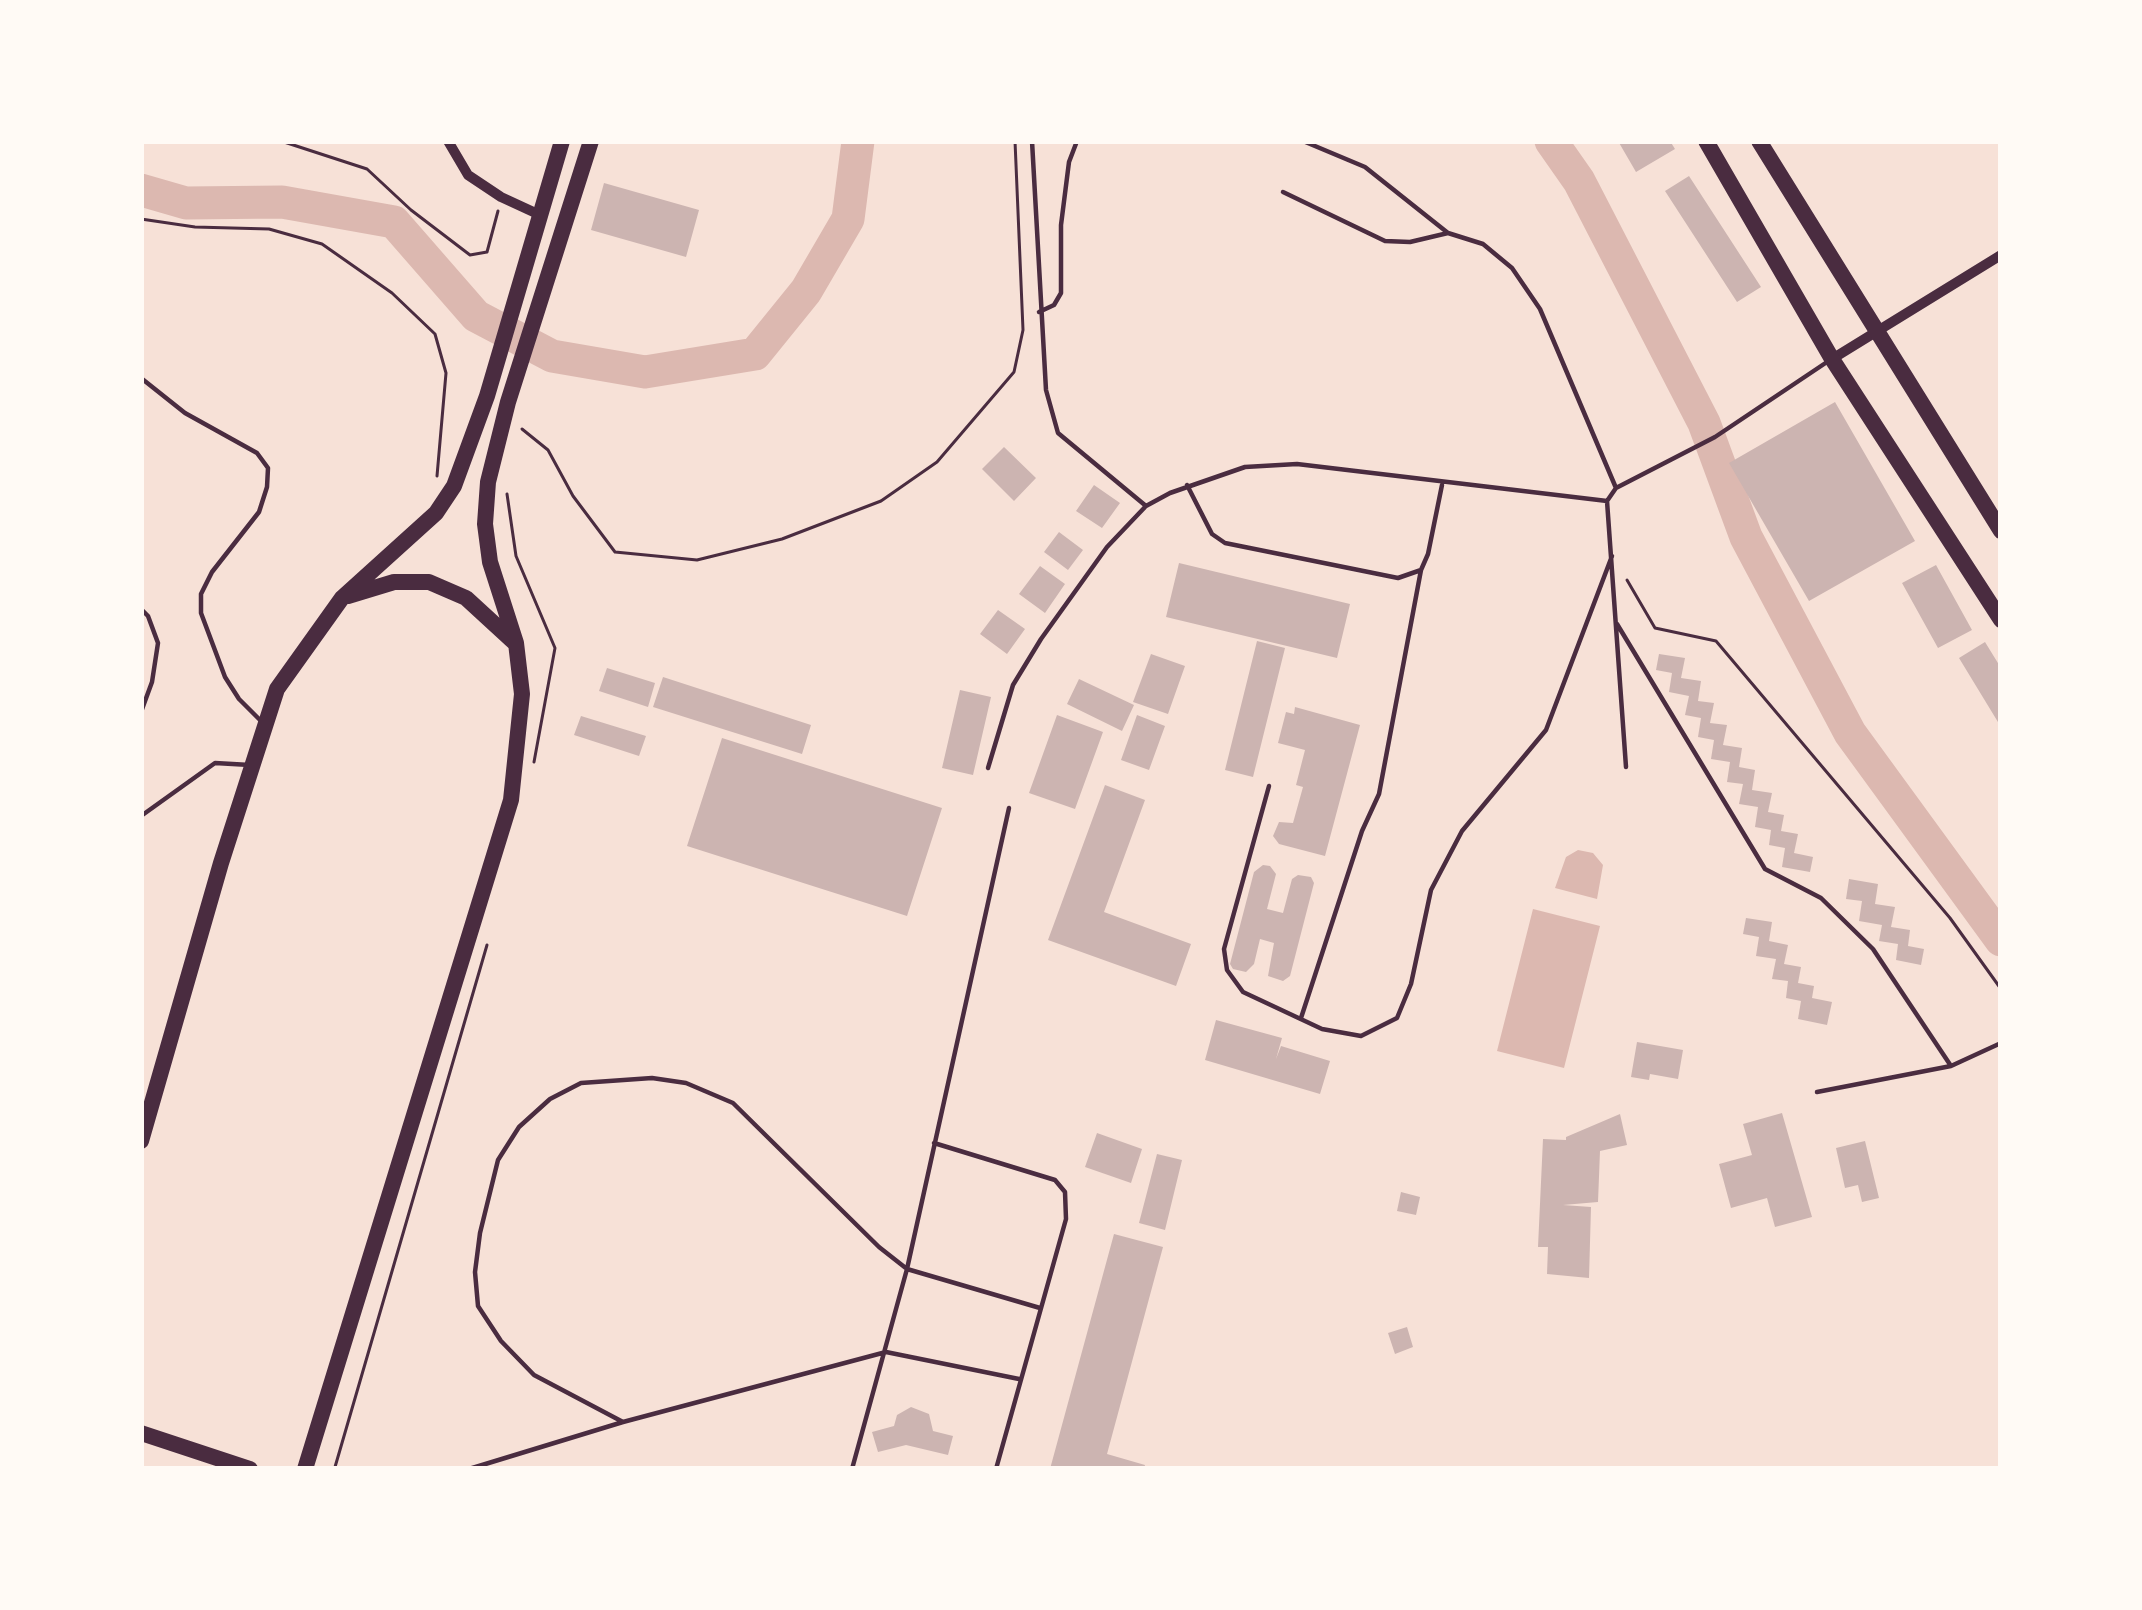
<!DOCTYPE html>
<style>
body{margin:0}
#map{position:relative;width:2142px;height:1610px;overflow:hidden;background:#f7e1d7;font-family:"Playfair Display",serif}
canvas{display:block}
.frame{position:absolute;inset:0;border:144px solid #fffaf5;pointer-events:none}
</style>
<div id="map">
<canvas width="2142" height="1610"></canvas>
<div class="frame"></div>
</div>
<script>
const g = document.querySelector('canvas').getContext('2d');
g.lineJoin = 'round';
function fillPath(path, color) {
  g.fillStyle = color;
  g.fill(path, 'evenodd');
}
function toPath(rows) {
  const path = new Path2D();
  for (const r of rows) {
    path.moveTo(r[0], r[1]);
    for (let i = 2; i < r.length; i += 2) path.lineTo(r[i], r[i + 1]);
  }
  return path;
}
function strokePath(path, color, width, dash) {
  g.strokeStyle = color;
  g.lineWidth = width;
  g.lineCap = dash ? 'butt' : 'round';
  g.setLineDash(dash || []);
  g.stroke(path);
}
fillPath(toPath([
 [1578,850,1593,853,1603,865,1597,899,1555,888,1566,857],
 [1533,909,1600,926,1564,1068,1497,1051]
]), '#dcb8b0');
strokePath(toPath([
 [1551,141,1579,181,1704,423,1746,537,1850,733,2001,940],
 [141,190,186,203,282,202,394,222,476,316,552,356,645,372,755,354,806,291,848,219,858,141]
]), '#dcb8b0', 33);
fillPath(toPath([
 [1618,141,1670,141,1675,149,1636,172],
 [1689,176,1761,287,1737,302,1665,191],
 [604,183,699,210,686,257,591,230],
 [1835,402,1915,541,1809,601,1729,463],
 [1004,447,1036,478,1014,501,982,469],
 [1094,485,1120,503,1102,528,1076,511],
 [1059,532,1083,550,1068,570,1044,552],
 [1179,563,1350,604,1337,658,1166,617],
 [1936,565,1972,630,1938,648,1902,583],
 [1040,566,1065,584,1045,613,1019,594],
 [998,610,1025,629,1007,654,980,634],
 [1257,641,1285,648,1253,777,1225,770],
 [1985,642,2001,668,2001,727,1959,658],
 [1151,654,1185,666,1168,714,1133,702],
 [1659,654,1685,658,1681,678,1701,681,1698,701,1714,703,1710,723,1727,725,1723,745,1742,748,1739,767,1755,770,1752,790,1772,793,1768,812,1784,815,1781,831,1798,834,1794,853,1813,857,1810,872,1782,867,1785,848,1769,845,1771,830,1755,827,1758,807,1739,804,1743,784,1727,782,1730,762,1711,759,1714,740,1698,737,1701,718,1685,715,1689,696,1669,692,1672,673,1656,670],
 [607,668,655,683,648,707,599,691],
 [663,677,811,725,802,754,653,707],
 [1079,679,1134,705,1122,731,1067,704],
 [960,690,991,697,973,775,942,768],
 [1295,707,1360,725,1325,856,1279,844,1273,836,1279,822,1293,823,1303,787,1296,785,1305,750,1278,743,1286,712,1294,714],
 [1057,715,1103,732,1075,809,1029,793],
 [1137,715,1165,726,1149,770,1121,760],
 [581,716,646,736,639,756,574,735],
 [722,738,942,808,907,916,687,846],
 [1105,785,1145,800,1104,912,1191,944,1176,986,1048,940],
 [1263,865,1270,866,1276,874,1267,909,1283,913,1292,879,1298,875,1311,877,1314,883,1290,976,1283,981,1268,976,1274,943,1260,939,1254,964,1246,972,1233,969,1230,964,1254,872],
 [1849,879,1878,884,1875,904,1895,907,1891,927,1910,930,1908,946,1924,949,1921,965,1896,960,1898,944,1879,941,1882,925,1859,921,1862,901,1846,899],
 [1746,918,1772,922,1769,941,1788,945,1784,964,1801,967,1798,983,1814,986,1812,998,1832,1002,1827,1025,1798,1019,1801,1001,1786,998,1788,981,1772,979,1776,959,1756,956,1759,937,1743,934],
 [1216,1020,1282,1038,1276,1059,1281,1046,1330,1061,1320,1094,1205,1060],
 [1637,1042,1683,1050,1678,1079,1650,1074,1649,1080,1631,1077],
 [1782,1113,1812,1217,1775,1227,1767,1198,1731,1208,1719,1164,1752,1155,1743,1124],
 [1620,1114,1627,1145,1600,1151,1598,1202,1563,1205,1591,1207,1589,1278,1547,1274,1548,1247,1538,1247,1543,1139,1566,1140,1566,1137],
 [1097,1133,1142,1149,1131,1183,1085,1167],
 [1865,1141,1879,1198,1862,1202,1858,1185,1845,1188,1836,1148],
 [1157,1154,1182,1160,1165,1230,1139,1223],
 [1401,1192,1420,1197,1416,1215,1397,1211],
 [1114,1234,1163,1247,1107,1454,1145,1465,1144,1469,1050,1469],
 [1407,1327,1413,1347,1395,1354,1388,1333],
 [911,1407,929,1414,933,1431,953,1436,948,1455,906,1445,878,1452,872,1432,894,1426,897,1415]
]), '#ccb4b1');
strokePath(toPath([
 [281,141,367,169,411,210,470,255,487,252,498,211],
 [141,219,195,227,269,229,322,244,392,293,435,334,446,373,437,476],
 [522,429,548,450,573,496,615,552,697,560,782,539,881,501,937,462,1014,372,1023,330,1015,141],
 [507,494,516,556,555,648,534,762],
 [1627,580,1655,628,1716,641,1950,918,2001,989],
 [335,1467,487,945]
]), '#4a2c40', 3);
strokePath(toPath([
 [1032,141,1046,390,1058,433,1146,506],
 [1303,141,1365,167,1448,233],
 [1283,192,1385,241,1410,242,1448,233,1483,244,1512,268,1540,309,1616,488],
 [1039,312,1054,305,1061,293,1061,225,1069,162,1077,141],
 [141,378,185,413,257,453,268,468,267,487,259,512,212,572,201,594,201,613,225,677,239,699,262,722],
 [1187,485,1212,534,1225,543,1398,578,1421,570,1428,554,1442,485],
 [1607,501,1626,767],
 [141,609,148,616,158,643,152,682,141,712],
 [1617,624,1765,869,1821,898,1873,949,1951,1066],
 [988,768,1013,685,1041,639,1107,547,1146,506,1170,493,1245,467,1297,464,1607,501,1616,488,1715,437,1827,362],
 [1269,786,1224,949,1227,970,1243,992,1322,1029,1361,1036,1397,1018,1411,984,1431,890,1462,831,1546,730,1612,556],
 [141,816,215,763,250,765],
 [1301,1018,1362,831,1379,794,1421,570],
 [1817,1092,1951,1066,2001,1043],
 [934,1143,1055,1180,1065,1192,1066,1219,996,1469],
 [623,1422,534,1375,501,1341,478,1306,475,1272,480,1233,498,1160,519,1127,550,1099,581,1083,652,1078,686,1083,733,1103,879,1247,907,1269,1040,1308],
 [469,1469,623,1422,886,1352,1019,1379],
 [852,1469,907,1269,1009,808]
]), '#4a2c40', 4.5);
strokePath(toPath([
 [448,141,468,175,501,197,540,215],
 [1832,359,2001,255]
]), '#4a2c40', 10);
strokePath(toPath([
 [1706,141,1832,359,2001,620],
 [1759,141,2001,531],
 [348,596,394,582,429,582,466,598,515,643],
 [141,1141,221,863,277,689,342,598,436,513,454,486,487,396,562,141],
 [141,1433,250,1469],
 [305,1469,511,800,522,694,516,643,490,562,485,524,488,482,508,402,591,141]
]), '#4a2c40', 16);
</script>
